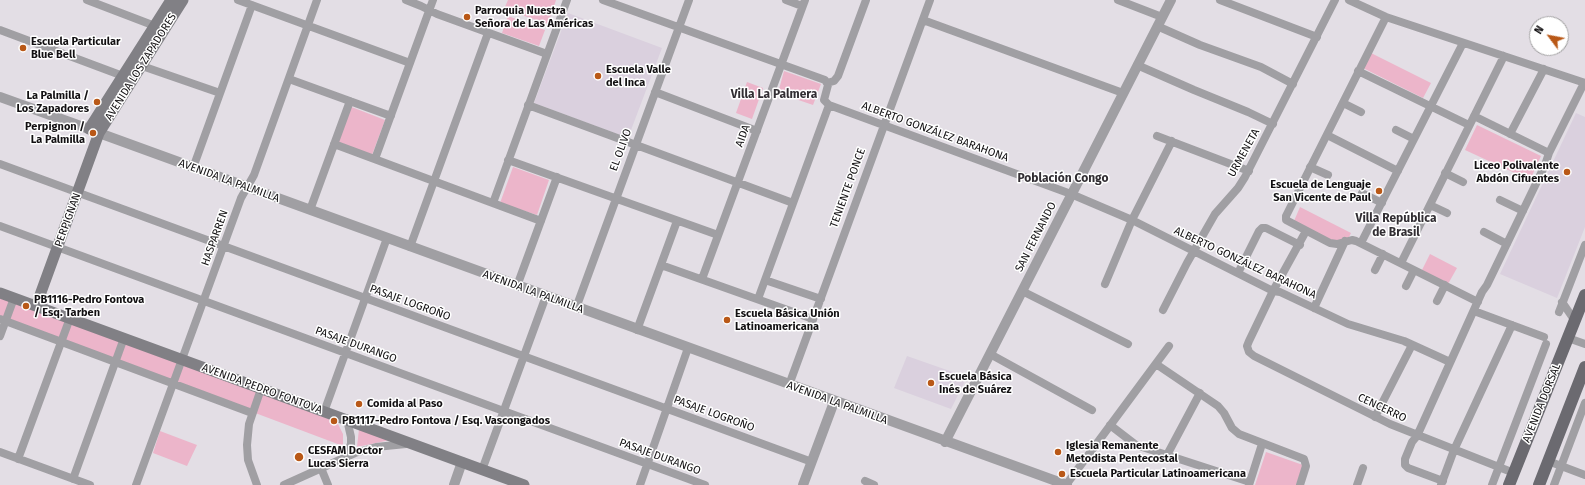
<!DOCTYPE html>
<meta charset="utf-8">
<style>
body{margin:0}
#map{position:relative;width:1585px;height:485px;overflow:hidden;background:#e3dee5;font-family:"Fira Sans",sans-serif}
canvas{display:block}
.north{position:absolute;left:1529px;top:16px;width:40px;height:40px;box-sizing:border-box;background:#fff;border:1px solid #a09fa0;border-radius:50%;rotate:302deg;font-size:11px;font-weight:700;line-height:16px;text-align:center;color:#121012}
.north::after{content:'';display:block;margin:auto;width:14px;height:18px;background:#b95817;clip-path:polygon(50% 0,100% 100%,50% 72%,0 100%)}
</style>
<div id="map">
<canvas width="1585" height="485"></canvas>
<div class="north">N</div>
</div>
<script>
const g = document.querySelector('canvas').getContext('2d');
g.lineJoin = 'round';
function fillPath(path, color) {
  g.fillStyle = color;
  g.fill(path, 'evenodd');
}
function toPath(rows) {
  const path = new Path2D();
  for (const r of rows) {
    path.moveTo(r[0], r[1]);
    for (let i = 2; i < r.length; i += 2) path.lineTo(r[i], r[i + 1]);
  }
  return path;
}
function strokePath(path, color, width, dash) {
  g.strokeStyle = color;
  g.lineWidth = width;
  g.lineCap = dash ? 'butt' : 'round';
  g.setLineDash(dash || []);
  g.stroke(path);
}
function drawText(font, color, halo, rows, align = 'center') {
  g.font = font + ' "Fira Sans",sans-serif';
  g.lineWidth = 3;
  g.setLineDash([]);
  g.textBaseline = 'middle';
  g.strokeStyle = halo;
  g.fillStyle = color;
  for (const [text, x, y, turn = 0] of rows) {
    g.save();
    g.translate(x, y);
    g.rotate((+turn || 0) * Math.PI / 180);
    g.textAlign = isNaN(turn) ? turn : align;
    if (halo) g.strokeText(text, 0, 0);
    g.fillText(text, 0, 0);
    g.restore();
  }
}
fillPath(toPath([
 [568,13,662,48,628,138,534,103],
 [1576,113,1585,117,1585,227,1557,298,1500,274],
 [907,356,967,377,951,409,894,388]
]), '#dad0de');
fillPath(toPath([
 [508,0,556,0,548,24,504,9],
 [508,16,545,30,539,46,502,33],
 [1371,53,1431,83,1423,98,1363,68],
 [784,71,821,84,813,105,778,93],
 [747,82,763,88,752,119,736,113],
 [349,106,385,120,372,155,336,141],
 [1477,125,1541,156,1530,180,1465,150],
 [513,167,549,180,537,215,500,203],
 [1300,207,1351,233,1344,247,1294,221],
 [1430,254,1457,268,1448,284,1422,270],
 [0,296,337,422,343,434,343,446,0,317],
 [359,429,390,440,357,447],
 [160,431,197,445,187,466,153,453],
 [1266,452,1303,465,1296,485,1255,485]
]), '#ecb5ca');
strokePath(toPath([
 [87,0,155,26],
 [238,0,410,63],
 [406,0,421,6,437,14,547,54],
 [603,0,825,80,828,85,824,100,829,105,1071,194,1132,220,1273,291,1280,292,1348,324,1404,341,1450,362],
 [786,0,802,6],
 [1118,0,1162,17],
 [1220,0,1317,37],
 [1349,0,1386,17,1585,83],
 [1386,17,1286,216,1286,220,1330,243,1337,244,1352,240,1356,241,1478,302],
 [923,20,1123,93],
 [1157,26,1200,45,1261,67,1293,84],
 [0,30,123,76],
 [1137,65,1194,90,1248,112,1273,124],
 [142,66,220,93],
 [1358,71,1469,125],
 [289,79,391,116],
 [827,83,834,81,838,76,866,0],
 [655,92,757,131],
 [1343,103,1361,112],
 [528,105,793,203],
 [1474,116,1549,153],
 [1396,130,1414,139],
 [1510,134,1544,69],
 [1327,135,1398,171],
 [1157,136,1249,171],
 [334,144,541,221],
 [375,159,433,0],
 [508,160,718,235],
 [0,164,812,462],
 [1310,167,1328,175],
 [193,168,252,5],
 [1445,173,1463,182],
 [1362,193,1382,203],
 [1500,200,1523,211],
 [493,203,567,0],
 [1430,205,1447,213],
 [310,210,350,101],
 [0,226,705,485],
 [1306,231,1273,291,1249,341,1247,346,1249,352,1254,356,1390,424,1514,473],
 [1484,232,1507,244],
 [1361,243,1463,43],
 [410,247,488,33],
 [1401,263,1504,56],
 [661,265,813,319],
 [1375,270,1383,254],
 [1238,273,1259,231,1262,228,1266,228,1300,245],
 [702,279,805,0],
 [765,280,821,299],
 [1105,284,1132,220,1172,141],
 [517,286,557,177],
 [1406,286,1414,270],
 [1022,291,1128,344],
 [758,299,829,105],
 [1437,301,1445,285],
 [1562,302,1575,321],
 [576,308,689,0],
 [1314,308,1345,241],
 [1163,310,1187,263,1215,214,1238,188,1245,177,1335,0],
 [1474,311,1544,337],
 [1559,312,1585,245],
 [0,319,252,413],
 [637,330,677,221],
 [0,336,14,298],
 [1568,338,1585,344],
 [990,354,1092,410],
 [1156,364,1218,406,1224,413,1232,428,1239,434,1304,459,1306,466,1300,485],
 [789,385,930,0],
 [324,412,387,238],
 [1375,417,1412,345],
 [1110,425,1136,445,1250,482],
 [0,452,90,485],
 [1167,455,1200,393],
 [345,457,351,444,351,437,348,424,345,419],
 [18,459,70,318],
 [1548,461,1585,475],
 [321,468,328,485],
 [482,470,546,296],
 [73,479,124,338],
 [865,481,874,485],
 [1443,481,1408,468,1405,465,1405,459,1412,442,1417,436,1482,292,1487,285,1545,165,1549,153,1584,83],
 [136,485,241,198,254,175,317,0],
 [257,485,248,460,247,445,249,424,261,389],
 [284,485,355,453,376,447,406,444],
 [640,485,688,348],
 [1066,485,1169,346],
 [1249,485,1262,444],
 [1357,485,1363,468],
 [1441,485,1454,450,1512,325],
 [1492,485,1546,344],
 [1554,485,1585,403]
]), '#a09fa3', 8);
strokePath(toPath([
 [0,97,89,129],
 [99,133,1067,485],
 [945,442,1171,0],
 [454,485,462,462],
 [803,485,834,402]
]), '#a09fa3', 10);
strokePath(toPath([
 [99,133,89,129,171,0],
 [0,293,524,485],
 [36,306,99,133,183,0]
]), '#818085', 11);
strokePath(toPath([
 [1509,485,1585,295],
 [1539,485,1585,367]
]), '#6b6a70', 12);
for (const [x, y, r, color] of [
 [467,17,4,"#b95817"],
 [23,48,4,"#b95817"],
 [598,76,4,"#b95817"],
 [97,102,4,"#b95817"],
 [93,133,4,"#b95817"],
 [1567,172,4,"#b95817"],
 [1379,191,4,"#b95817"],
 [26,306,4,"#b95817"],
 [727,320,4,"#b95817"],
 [931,383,4,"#b95817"],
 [359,404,4,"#b95817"],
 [334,421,4,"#b95817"],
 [1058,452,4,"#b95817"],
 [299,457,5,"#b95817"],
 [1062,474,4,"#b95817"]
]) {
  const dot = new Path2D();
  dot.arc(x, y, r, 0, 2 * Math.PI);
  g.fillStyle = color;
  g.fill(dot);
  strokePath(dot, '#fff', 1.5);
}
drawText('bold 11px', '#121012', '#fff', [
 ["Parroquia Nuestra",475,11],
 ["Señora de Las Américas",475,24],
 ["Escuela Particular",31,42],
 ["Blue Bell",31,55],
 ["Escuela Valle",606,70],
 ["del Inca",606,83],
 ["La Palmilla /",89,96,"right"],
 ["Los Zapadores",89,109,"right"],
 ["Perpignon /",85,127,"right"],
 ["La Palmilla",85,140,"right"],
 ["Liceo Polivalente",1559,166,"right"],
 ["Abdón Cifuentes",1559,179,"right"],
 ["Escuela de Lenguaje",1371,185,"right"],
 ["San Vicente de Paul",1371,198,"right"],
 ["PB1116-Pedro Fontova",34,300],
 ["/ Esq. Tarben",34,313],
 ["Escuela Básica Unión",735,314],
 ["Latinoamericana",735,327],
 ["Escuela Básica",939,377],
 ["Inés de Suárez",939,390],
 ["Comida al Paso",367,404],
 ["PB1117-Pedro Fontova / Esq. Vascongados",342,421],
 ["Iglesia Remanente",1066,446],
 ["Metodista Pentecostal",1066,459],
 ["CESFAM Doctor",308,451],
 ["Lucas Sierra",308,464],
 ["Escuela Particular Latinoamericana",1070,474]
], 'left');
drawText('11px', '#121012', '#fff', [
 ["AVENIDA LOS ZAPADORES",141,67,-58],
 ["ALBERTO GONZÁLEZ BARAHONA",935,132,20],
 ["AIDA",743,136,-70],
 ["EL OLIVO",621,150,-70],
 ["URMENETA",1244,153,-61],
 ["AVENIDA LA PALMILLA",229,181,20],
 ["TENIENTE PONCE",848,188,-70],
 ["PERPIGNAN",68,220,-70],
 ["SAN FERNANDO",1036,237,-63],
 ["HASPARREN",215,238,-70],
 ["ALBERTO GONZÁLEZ BARAHONA",1245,263,25],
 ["AVENIDA LA PALMILLA",533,292,20],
 ["PASAJE LOGROÑO",410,303,20],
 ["PASAJE DURANGO",356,345,20],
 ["AVENIDA PEDRO FONTOVA",262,389,20],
 ["AVENIDA LA PALMILLA",837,403,20],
 ["AVENIDA DORSAL",1542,403,-68],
 ["CENCERRO",1382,408,25],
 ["PASAJE LOGROÑO",714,414,20],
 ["PASAJE DURANGO",660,457,20]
]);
drawText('bold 12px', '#322e33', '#fff', [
 ["Villa La Palmera",774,95],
 ["Población Congo",1063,179],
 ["Villa República",1396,219],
 ["de Brasil",1396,233]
]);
</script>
